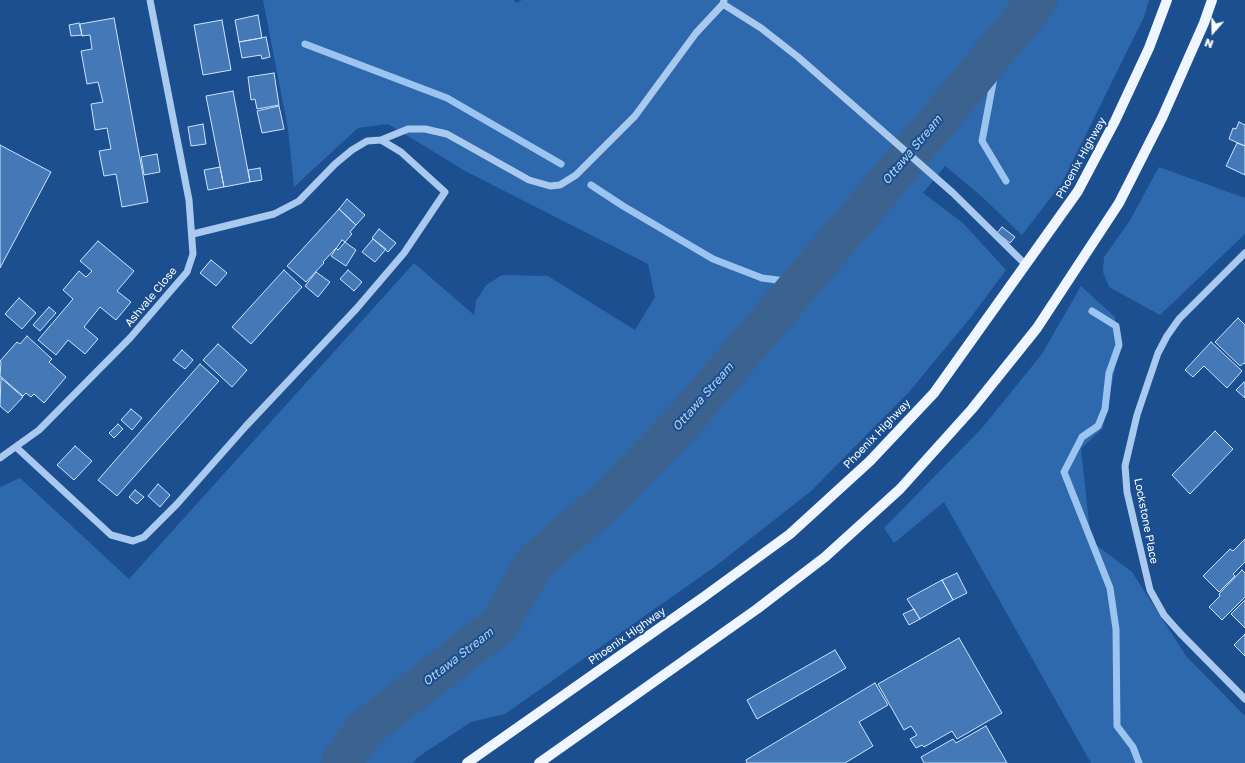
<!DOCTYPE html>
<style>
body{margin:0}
#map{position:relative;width:1245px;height:763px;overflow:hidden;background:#1b4f8f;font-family:"Golos Text",sans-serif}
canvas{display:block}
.north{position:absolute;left:1193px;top:12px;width:40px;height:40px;-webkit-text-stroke:3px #1b4f8f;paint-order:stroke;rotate:200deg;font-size:11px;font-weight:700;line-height:16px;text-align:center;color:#fff}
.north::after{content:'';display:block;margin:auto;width:14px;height:18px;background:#fff;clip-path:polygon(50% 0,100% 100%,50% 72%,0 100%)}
</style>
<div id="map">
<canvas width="1245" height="763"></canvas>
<div class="north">N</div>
</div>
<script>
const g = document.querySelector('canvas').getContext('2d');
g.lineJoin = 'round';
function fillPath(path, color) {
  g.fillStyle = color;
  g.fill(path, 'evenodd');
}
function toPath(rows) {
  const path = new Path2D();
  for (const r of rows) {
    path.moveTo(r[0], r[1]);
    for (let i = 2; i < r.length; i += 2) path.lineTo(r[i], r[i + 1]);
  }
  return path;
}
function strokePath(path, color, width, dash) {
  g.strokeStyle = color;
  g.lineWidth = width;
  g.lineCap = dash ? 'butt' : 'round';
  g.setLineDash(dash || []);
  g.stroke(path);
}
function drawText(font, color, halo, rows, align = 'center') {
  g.font = font + ' "Golos Text",sans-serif';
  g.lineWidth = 4;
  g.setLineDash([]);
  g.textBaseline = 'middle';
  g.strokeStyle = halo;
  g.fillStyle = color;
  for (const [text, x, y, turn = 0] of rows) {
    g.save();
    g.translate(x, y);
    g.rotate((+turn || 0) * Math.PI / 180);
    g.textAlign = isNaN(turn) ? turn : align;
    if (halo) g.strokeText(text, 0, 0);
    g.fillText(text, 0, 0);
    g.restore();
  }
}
fillPath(toPath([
 [263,0,514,0,516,3,522,0,1149,0,1144,17,1062,183,1022,235,980,195,945,166,923,193,963,223,1006,270,971,317,909,392,810,492,713,568,505,714,471,722,418,757,413,763,0,763,0,487,20,478,129,579,414,263,474,315,476,301,486,285,502,275,548,276,635,330,655,297,648,264,467,172,388,124,358,128,294,187,288,129],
 [1159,167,1245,198,1245,234,1160,315,1109,287,1103,272,1104,257,1129,222],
 [1081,286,1115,317,1115,369,1103,428,1081,449,1091,541,1132,572,1186,656,1245,716,1245,763,1091,763,944,502,894,543,884,528,982,428,1042,354]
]), '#2e69ad');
strokePath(toPath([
 [305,44,447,98,561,164],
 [995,52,996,67,982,141,1006,181],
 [591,185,623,206,713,259,762,278,801,283],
 [1092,311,1116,326,1119,345,1109,373,1105,409,1098,426,1082,437,1064,472,1110,588,1116,629,1117,726,1133,747,1139,763]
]), '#9cc4f0', 7);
strokePath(toPath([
 [341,763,365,729,499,625,534,563,605,502,681,424,878,193,1038,0]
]), '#3c6290', 40);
const building = toPath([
 [258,15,262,38,239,42,235,20,258,15],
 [114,18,148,202,122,207,116,174,104,176,99,151,111,149,107,128,95,130,91,104,103,102,98,82,87,84,81,51,92,49,90,35,82,36,80,24,114,18],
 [222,20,231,70,203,75,194,25,222,20],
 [79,23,82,35,71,36,69,25,79,23],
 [266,37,270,57,262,59,261,55,242,58,239,42,266,37],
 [274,73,279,105,257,109,255,99,251,100,248,77,274,73],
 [233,91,250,182,224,187,206,96,233,91],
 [279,106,284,129,262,133,257,111,279,106],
 [1239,122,1245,125,1245,146,1229,139,1233,128,1236,129,1239,122],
 [203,124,206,144,191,146,188,127,203,124],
 [1237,143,1245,146,1245,175,1226,166,1237,143],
 [0,145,51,172,0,268,0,145],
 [157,154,160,172,144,175,141,157,157,154],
 [220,167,224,187,208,190,204,170,220,167],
 [260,168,262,180,250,182,248,170,260,168],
 [347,199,365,215,356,225,339,209,347,199],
 [339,209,356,225,350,232,352,234,338,250,336,248,323,262,324,263,306,282,287,266,339,209],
 [1002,227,1015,237,1010,243,997,233,1002,227],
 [379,229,396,243,388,252,372,238,379,229],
 [373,239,386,249,375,262,362,252,373,239],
 [342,240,356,250,346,266,331,256,342,240],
 [98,241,134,271,117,291,131,302,116,320,100,307,84,327,98,339,85,354,68,340,56,355,38,340,73,299,63,290,79,271,86,277,92,271,80,261,98,241],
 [211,260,227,273,216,286,200,273,211,260],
 [284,270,302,287,251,344,232,327,284,270],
 [348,270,362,282,354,291,340,279,348,270],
 [316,272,330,282,318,297,305,286,316,272],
 [19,298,36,313,22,329,5,314,19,298],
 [49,307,56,313,40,331,33,325,49,307],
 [1238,318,1245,325,1245,364,1244,363,1240,366,1215,342,1238,318],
 [27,336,52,359,49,362,66,377,44,403,34,394,31,397,26,393,23,396,0,376,1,362,0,361,17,342,20,344,27,336],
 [1211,342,1242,371,1227,388,1204,366,1193,377,1185,370,1211,342],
 [218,344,247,370,232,387,203,360,218,344],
 [182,350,193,360,185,369,173,360,182,350],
 [200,364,219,381,117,496,98,480,200,364],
 [1,378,23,397,8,413,0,406,1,378],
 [1244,382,1245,384,1245,398,1236,390,1244,382],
 [131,409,142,418,132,430,121,420,131,409],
 [118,424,123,429,114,438,109,433,118,424],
 [1215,431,1233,449,1190,494,1172,475,1215,431],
 [75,446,92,461,74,480,57,465,75,446],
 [158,484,170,495,160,507,148,496,158,484],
 [135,490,144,497,137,504,129,497,135,490],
 [1245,539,1245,562,1233,574,1235,576,1219,592,1203,576,1230,549,1233,551,1245,539],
 [1242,570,1245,573,1245,597,1222,620,1209,607,1220,596,1219,594,1242,570],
 [957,573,967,593,953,600,942,580,957,573],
 [942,580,953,600,920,619,907,599,942,580],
 [1245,600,1245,628,1231,614,1245,600],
 [914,609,920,619,909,625,903,614,914,609],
 [1245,634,1245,656,1234,645,1245,634],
 [959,638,1002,713,957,739,952,731,924,747,922,745,916,748,910,739,917,735,911,726,904,730,878,684,959,638],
 [835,650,846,668,757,719,747,700,835,650],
 [875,683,888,705,859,722,873,746,845,763,747,763,746,760,875,683],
 [986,726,1007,763,924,763,921,757,953,739,956,743,986,726]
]);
fillPath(building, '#4478b7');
strokePath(building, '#cfe3fa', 1);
strokePath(toPath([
 [724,0,723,4,761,28,798,57,887,135,953,193,1026,265],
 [381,140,408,129,425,129,447,134,529,180,550,186,560,185,576,175,635,116,696,33,723,4],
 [1245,253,1179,319,1167,336,1158,353,1137,415,1125,466,1127,492,1150,590,1164,615,1180,633,1245,699],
 [16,447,111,535,133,541,144,537,177,504,246,426,357,308,404,253,445,192,401,152,381,140,367,141,352,150,335,164,299,201,274,214,193,234],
 [0,458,39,430,130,338,187,272,193,254,189,200,150,0]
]), '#a9c9ee', 7);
strokePath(toPath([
 [467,763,705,596,790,534,870,461,934,393,1078,191,1115,121,1149,48,1167,0],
 [539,763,757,609,825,557,900,489,972,409,1037,328,1119,203,1162,118,1204,23,1212,0]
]), '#f0f6ff', 10);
drawText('11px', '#fff', '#1b4f8f', [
 ["Phoenix Highway",1081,158,-61],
 ["Ashvale Close",151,297,-50],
 ["Phoenix Highway",877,434,-46],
 ["Lockstone Place",1146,521,79],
 ["Phoenix Highway",627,636,-35]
]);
drawText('italic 12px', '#b5d3f5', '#1b4f8f', [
 ["Ottawa Stream",912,150,-50],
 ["Ottawa Stream",703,397,-49],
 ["Ottawa Stream",458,657,-38]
]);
</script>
